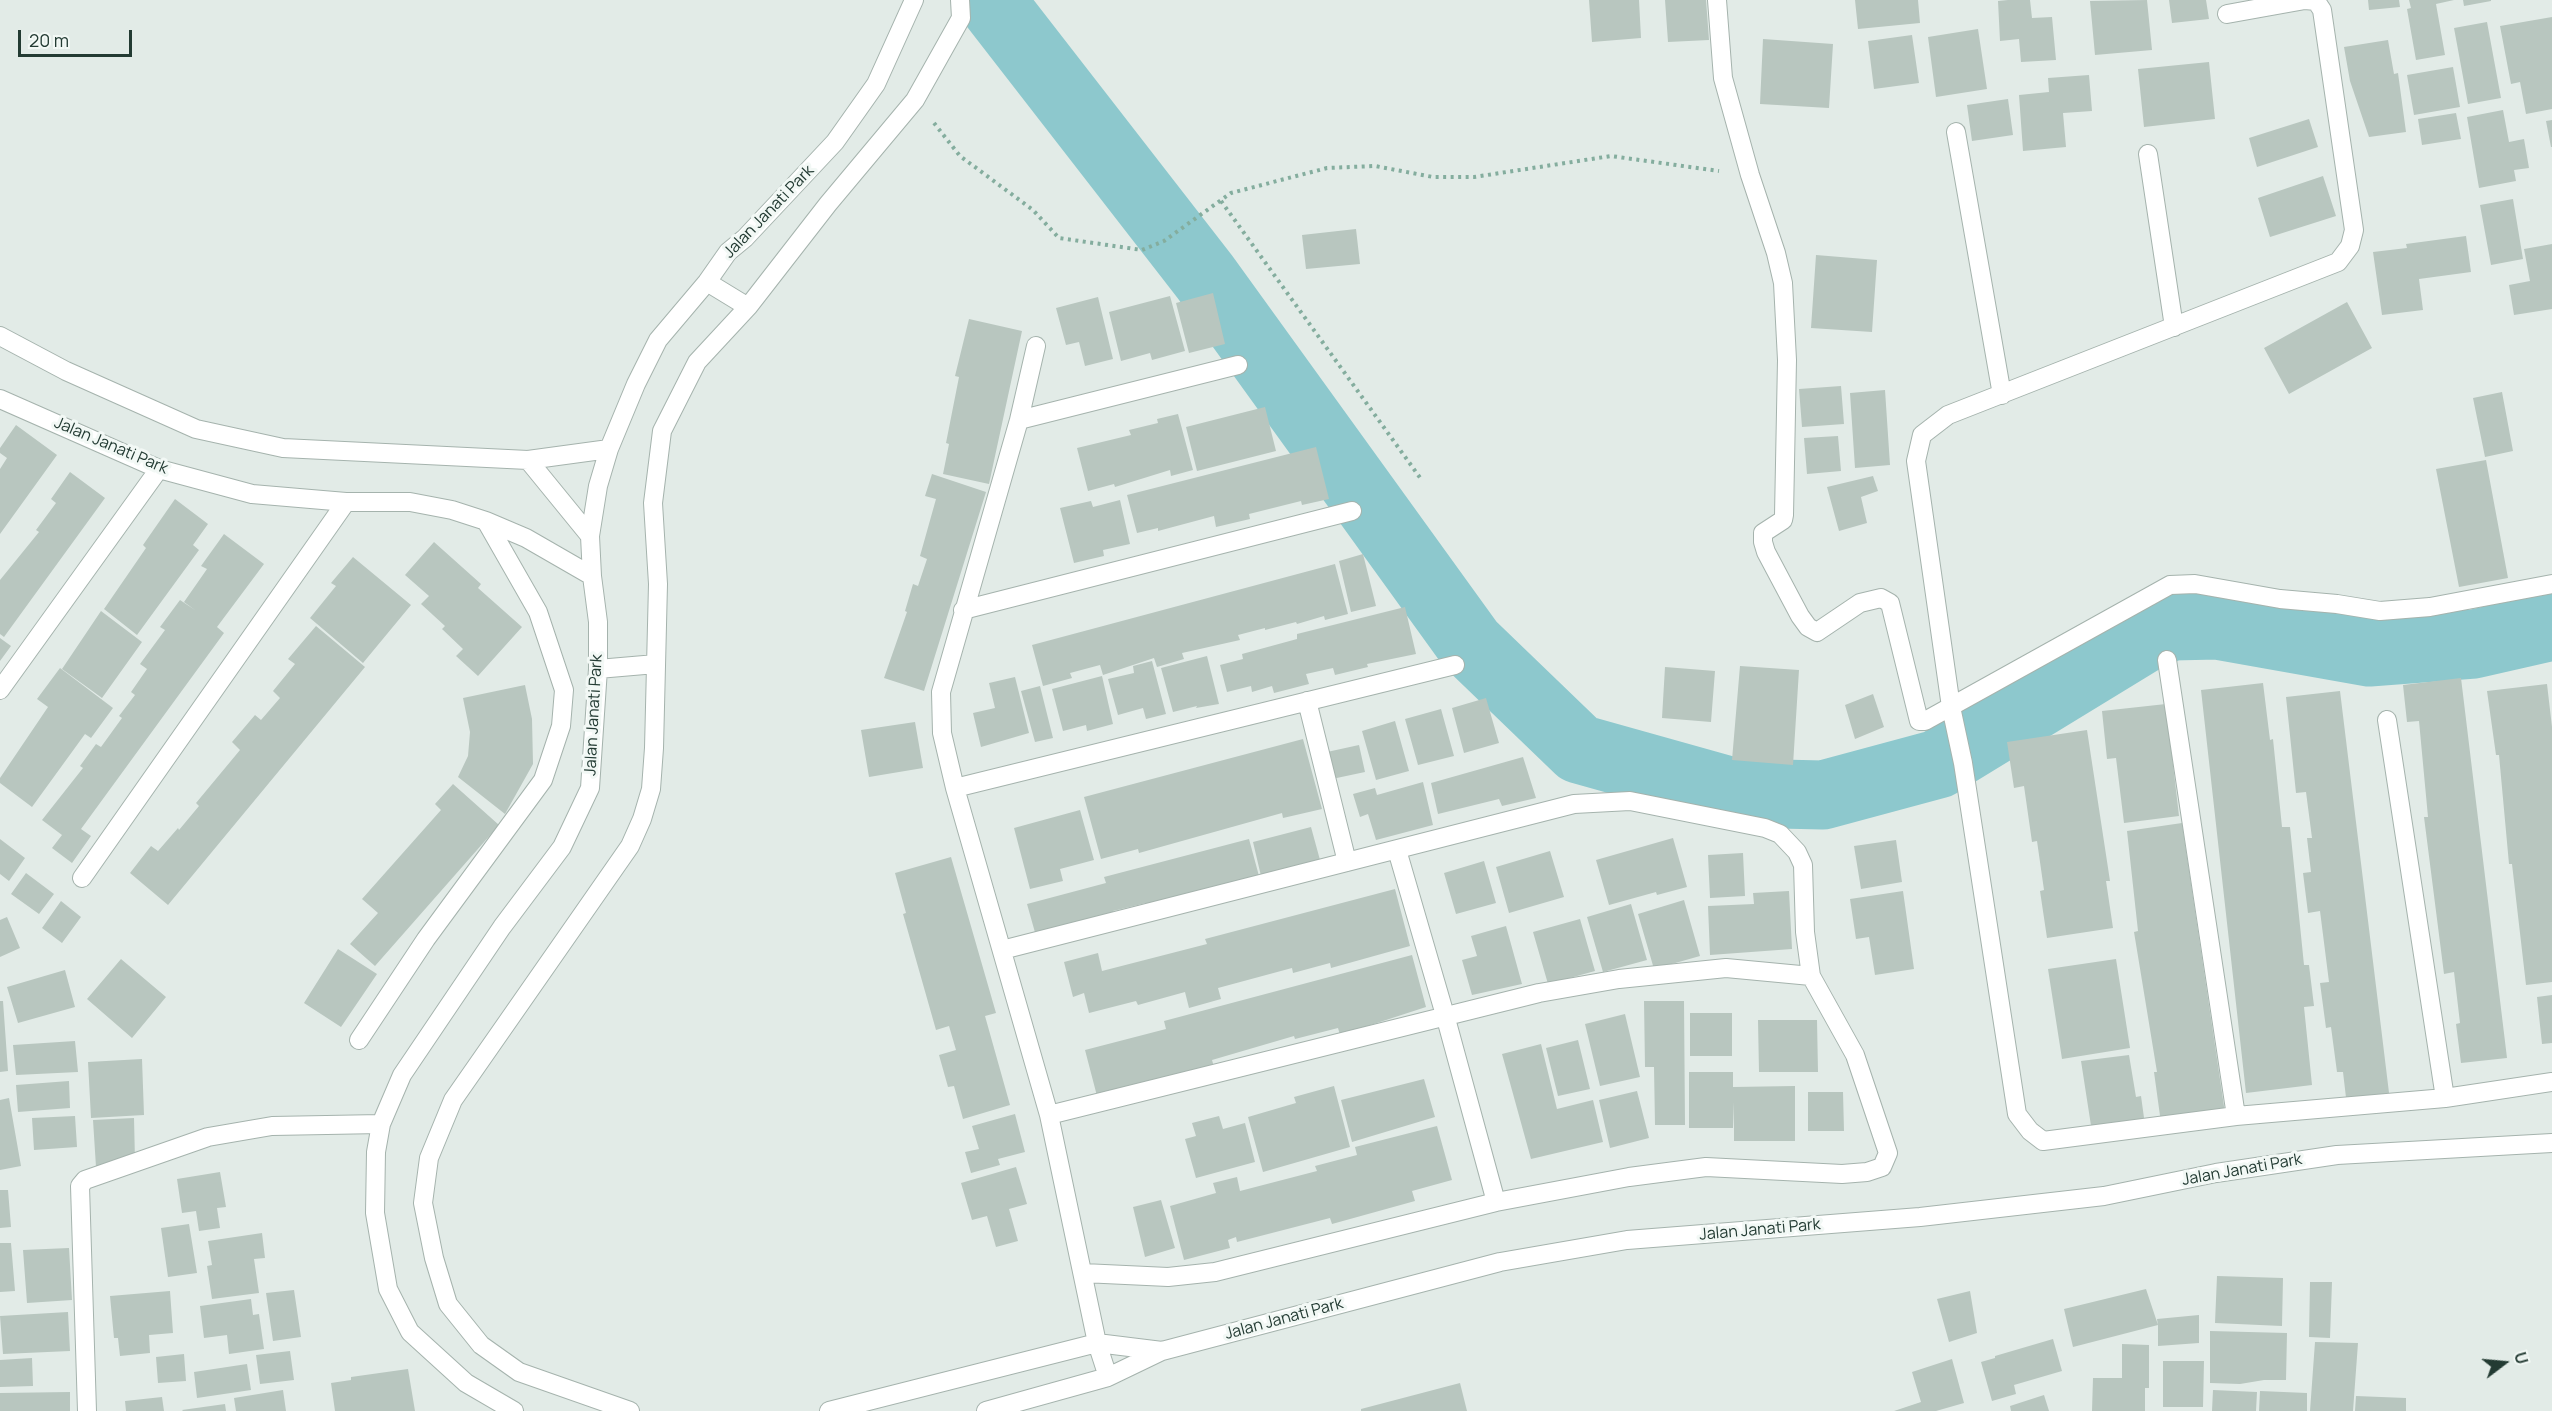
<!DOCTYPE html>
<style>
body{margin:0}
#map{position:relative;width:2552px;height:1411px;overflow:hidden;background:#e2ebe7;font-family:Manrope,sans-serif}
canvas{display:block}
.north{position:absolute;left:2474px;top:1333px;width:60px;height:60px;-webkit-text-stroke:4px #f2f8f5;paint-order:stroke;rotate:74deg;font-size:16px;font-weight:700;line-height:24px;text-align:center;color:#233b33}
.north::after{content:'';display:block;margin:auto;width:21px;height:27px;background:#233b33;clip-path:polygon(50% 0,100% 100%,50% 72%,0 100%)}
.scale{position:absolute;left:18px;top:30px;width:114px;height:27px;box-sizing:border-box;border:3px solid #233b33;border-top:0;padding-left:8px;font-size:18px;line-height:21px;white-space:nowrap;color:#233b33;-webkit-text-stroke:4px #f2f8f5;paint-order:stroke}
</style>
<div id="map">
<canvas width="2552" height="1411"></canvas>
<div class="north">U</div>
<div class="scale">20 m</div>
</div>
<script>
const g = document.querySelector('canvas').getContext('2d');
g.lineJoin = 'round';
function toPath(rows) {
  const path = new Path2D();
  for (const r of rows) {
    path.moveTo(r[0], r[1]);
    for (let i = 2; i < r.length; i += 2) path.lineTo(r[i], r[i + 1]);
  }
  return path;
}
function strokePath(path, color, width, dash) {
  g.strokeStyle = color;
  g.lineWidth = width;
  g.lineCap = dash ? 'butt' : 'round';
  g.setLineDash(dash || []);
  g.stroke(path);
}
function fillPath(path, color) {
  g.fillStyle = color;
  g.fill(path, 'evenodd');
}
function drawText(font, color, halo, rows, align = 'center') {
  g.font = font + ' Manrope,sans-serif';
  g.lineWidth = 6;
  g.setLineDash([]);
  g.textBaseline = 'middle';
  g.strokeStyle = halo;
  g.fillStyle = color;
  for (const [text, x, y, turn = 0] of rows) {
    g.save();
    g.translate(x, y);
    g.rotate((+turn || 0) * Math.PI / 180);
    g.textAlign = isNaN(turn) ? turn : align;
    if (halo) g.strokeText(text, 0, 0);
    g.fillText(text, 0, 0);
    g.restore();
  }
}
strokePath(toPath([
 [990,0,1205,277,1470,644,1579,749,1736,793,1823,795,1938,764,2146,637,2172,626,2217,625,2369,652,2474,644,2552,626]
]), '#8dc8cd', 69);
fillPath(toPath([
 [1589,0,1639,0,1641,38,1592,42],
 [1665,0,1706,0,1709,40,1668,42],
 [1855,0,1918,0,1920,23,1858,29],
 [2008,0,2030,0,2032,18,2052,17,2056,60,2021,62,2019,39,2000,41,1998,1],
 [2147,0,2152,50,2095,55,2090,1],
 [2169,0,2206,0,2209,19,2172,23],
 [2368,0,2399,0,2400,7,2369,10],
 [2409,0,2454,0,2436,4,2445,55,2416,60,2407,9,2411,8],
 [2463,0,2491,0,2491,1,2464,6],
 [2552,17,2552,109,2526,114,2520,82,2511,84,2500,26],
 [2487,22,2501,98,2468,104,2454,28],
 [1978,29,1987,89,1936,97,1928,37],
 [1912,35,1919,83,1874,89,1868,41],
 [1763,39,1833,44,1829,108,1760,104],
 [2388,40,2394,74,2398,73,2406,132,2369,137,2350,81,2344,47],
 [2209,62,2215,119,2144,127,2138,69],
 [2453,67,2460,107,2414,115,2407,75],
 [2089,75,2092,111,2063,113,2066,147,2023,151,2019,95,2049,92,2048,78],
 [2008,99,2013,135,1972,141,1967,105],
 [2503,110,2509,142,2524,139,2529,168,2514,170,2516,181,2479,188,2467,117],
 [2456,113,2461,139,2422,145,2418,119],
 [2309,119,2318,147,2257,167,2249,138],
 [2552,120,2552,147,2551,147,2546,121],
 [2323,176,2336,216,2270,237,2258,198],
 [2513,199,2523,259,2491,265,2480,205],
 [1356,229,1360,264,1306,269,1302,235],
 [2466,236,2471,272,2419,279,2423,310,2382,315,2373,252,2407,248,2406,244],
 [2552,244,2552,309,2514,315,2509,285,2530,281,2524,249],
 [1816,255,1877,260,1872,332,1811,328],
 [1213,293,1225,344,1189,353,1176,303],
 [1170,296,1185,351,1152,360,1150,353,1121,361,1109,312],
 [1098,297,1113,359,1085,366,1079,342,1066,345,1056,308],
 [2347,302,2372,348,2289,394,2264,348],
 [969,319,1022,331,989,484,943,474,949,444,946,443,959,377,955,376],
 [1841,386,1844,424,1802,427,1799,389],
 [1885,390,1890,465,1855,468,1850,393],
 [2502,392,2513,451,2485,457,2473,398],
 [1265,407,1276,451,1197,471,1186,427],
 [1178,414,1193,470,1171,476,1170,470,1115,487,1114,484,1088,491,1077,448,1131,435,1129,430,1158,423,1157,419],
 [16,425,57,455,0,534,0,469,7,458,0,453,0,448],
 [1838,436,1841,471,1807,474,1804,438],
 [1316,447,1329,499,1302,505,1301,501,1249,514,1250,519,1216,527,1214,516,1158,531,1158,528,1137,533,1127,495],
 [2486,460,2508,578,2459,587,2436,469],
 [70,472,105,498,4,637,0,634,0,580,39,532,36,530,56,503,51,499],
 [932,474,986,492,924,691,884,678,907,612,905,611,913,584,918,586,927,559,920,556,936,499,925,496],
 [1873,476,1878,491,1861,497,1867,523,1839,531,1827,487],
 [175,499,208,524,193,545,199,550,137,635,104,609,146,548,143,545],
 [1120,500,1130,544,1103,550,1104,556,1074,563,1060,508,1091,501,1093,507],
 [224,534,264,564,217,627,224,633,81,829,91,836,72,863,52,848,62,835,42,820,83,768,80,766,96,744,101,747,122,718,119,716,135,695,131,692,147,669,140,664,165,630,160,627,180,600,195,610,184,602,207,569,201,566],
 [434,542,481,584,478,588,522,627,478,676,456,656,463,649,442,629,445,626,421,604,429,596,405,575],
 [1363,554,1376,606,1351,612,1339,561],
 [353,557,411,605,363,663,310,618,336,586,331,583],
 [1335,564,1348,614,1325,620,1324,616,1297,624,1296,622,1265,630,1265,628,1238,635,1240,640,1182,653,1184,659,1157,667,1154,658,1103,675,1100,665,1070,673,1072,678,1043,686,1032,645],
 [1405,607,1416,654,1367,664,1368,667,1335,675,1333,668,1306,674,1309,684,1274,693,1272,686,1252,692,1251,686,1227,692,1220,665,1243,659,1242,654,1297,639,1297,634],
 [101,611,142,642,102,698,62,669],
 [316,626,365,667,168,905,130,873,151,846,158,851,178,828,179,830,199,806,196,803,240,750,232,742,255,715,261,720,280,698,273,691,295,664,288,659],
 [0,638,11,646,0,661],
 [1207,656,1219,704,1196,708,1197,706,1173,712,1161,668],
 [1152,661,1166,714,1146,719,1143,708,1118,715,1108,679,1134,673,1133,666],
 [1740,666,1799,670,1793,765,1732,760],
 [1665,667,1715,671,1711,722,1662,718],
 [60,668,113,708,91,738,85,734,32,807,0,783,0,778,48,707,37,699],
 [1102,676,1113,724,1087,731,1086,725,1063,731,1052,689],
 [1015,677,1029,733,981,747,973,713,995,708,989,683],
 [2461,678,2507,1058,2461,1063,2456,1024,2460,1023,2454,972,2444,974,2424,817,2428,817,2419,721,2407,722,2403,685],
 [2263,683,2270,740,2273,739,2282,827,2290,827,2304,965,2309,965,2314,1006,2304,1007,2312,1085,2246,1093,2201,690],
 [2547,684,2552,727,2552,982,2526,985,2512,864,2509,864,2499,755,2496,755,2487,691],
 [525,685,532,719,533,764,505,814,458,777,468,756,470,732,463,698],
 [1040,686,1053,738,1035,742,1021,691],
 [2340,691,2390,1101,2347,1106,2343,1072,2337,1072,2331,1027,2326,1028,2320,983,2329,982,2320,911,2308,913,2303,873,2311,872,2307,838,2312,838,2306,792,2296,793,2286,697],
 [1873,694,1884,727,1855,739,1845,705],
 [1486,698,1499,743,1464,753,1452,708],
 [2166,704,2179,816,2124,823,2116,758,2107,759,2102,711],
 [1441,709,1454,756,1418,765,1405,719],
 [1395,721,1409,771,1376,780,1362,731],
 [915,722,923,768,869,777,861,730],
 [2087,730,2110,881,2106,881,2113,928,2047,938,2040,891,2044,890,2037,841,2032,842,2024,786,2014,788,2007,742],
 [1303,739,1322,809,1283,818,1282,813,1139,853,1138,849,1101,859,1084,797],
 [1359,745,1365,772,1332,779,1327,752],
 [1523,757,1536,798,1502,806,1499,799,1438,814,1431,783],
 [1423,782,1433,825,1376,840,1368,814,1360,817,1353,794,1375,788,1377,795],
 [453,784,499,825,375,966,350,944,378,913,362,899,441,810,435,804],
 [1080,810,1094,860,1060,869,1063,881,1030,889,1014,828],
 [2182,823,2225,1113,2161,1123,2154,1072,2157,1072,2134,932,2138,931,2127,831],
 [1311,827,1320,860,1261,876,1253,842],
 [1673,838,1687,887,1657,895,1656,892,1609,905,1596,860],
 [0,839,25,858,9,881,0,874],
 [1249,839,1259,876,1147,905,1146,903,1113,911,1115,916,1036,936,1027,904,1106,883,1104,877],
 [1896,840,1902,882,1861,889,1854,846],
 [1550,851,1564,897,1509,913,1496,867],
 [1743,853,1745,896,1710,898,1708,855],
 [951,857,996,1013,985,1016,1010,1105,963,1119,954,1086,948,1087,939,1055,956,1050,949,1026,936,1030,903,914,906,913,895,873],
 [1484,861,1496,903,1456,914,1444,873],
 [26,873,54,894,39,914,11,894],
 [1395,889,1410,946,1331,968,1330,963,1293,973,1292,968,1218,988,1221,999,1189,1008,1185,992,1138,1005,1136,1001,1089,1013,1084,993,1073,997,1064,962,1098,953,1102,971,1207,944,1205,939],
 [1789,891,1792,949,1710,955,1708,906,1754,904,1753,893],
 [1903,891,1914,969,1875,975,1869,937,1856,939,1850,899],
 [1684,900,1700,956,1654,969,1638,914],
 [61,901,81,917,62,943,42,928],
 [1631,904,1647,960,1603,972,1587,917],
 [7,917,20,948,0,957,0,920],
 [1580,919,1595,971,1548,984,1533,932],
 [1506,926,1522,984,1472,995,1462,960,1477,956,1471,936],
 [338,949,377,974,341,1027,304,1003],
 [1412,955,1426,1007,1340,1035,1338,1028,1295,1039,1294,1036,1212,1060,1214,1067,1097,1096,1085,1050,1166,1029,1164,1021],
 [121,959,166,997,132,1038,87,999],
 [2116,959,2130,1048,2062,1059,2048,969],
 [65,970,75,1007,18,1023,7,987],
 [2552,995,2552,1043,2542,1044,2537,997],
 [0,1001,3,1001,8,1071,0,1072],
 [1644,1001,1684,1001,1685,1125,1655,1125,1654,1067,1645,1067],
 [1690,1013,1732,1013,1732,1056,1690,1056],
 [1625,1014,1640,1077,1600,1086,1585,1024],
 [1758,1020,1817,1020,1818,1072,1759,1072],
 [1578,1040,1590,1089,1558,1096,1546,1048],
 [75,1041,78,1072,16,1075,13,1045],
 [1541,1044,1557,1109,1593,1100,1603,1142,1531,1159,1502,1054],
 [2129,1055,2136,1097,2141,1096,2145,1125,2092,1132,2081,1061],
 [142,1059,144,1115,91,1118,88,1062],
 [1689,1072,1733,1072,1733,1087,1795,1086,1795,1141,1734,1141,1734,1102,1733,1128,1689,1128],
 [1424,1079,1435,1117,1352,1142,1341,1100],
 [69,1081,70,1108,18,1112,16,1085],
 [1334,1086,1350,1147,1263,1172,1248,1117,1296,1103,1294,1097],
 [1637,1091,1649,1138,1610,1148,1599,1100],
 [1808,1092,1843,1092,1844,1131,1808,1131],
 [9,1098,21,1166,0,1170,0,1100],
 [1015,1114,1025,1152,998,1159,1000,1165,971,1173,965,1152,979,1149,972,1126],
 [75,1116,77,1147,34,1150,32,1118],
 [1219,1116,1223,1129,1245,1123,1255,1162,1196,1178,1185,1139,1196,1136,1192,1123],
 [134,1118,135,1161,96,1167,93,1120],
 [1437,1126,1452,1180,1412,1191,1415,1201,1332,1224,1330,1218,1237,1242,1236,1237,1228,1240,1230,1248,1184,1260,1170,1206,1216,1193,1213,1183,1237,1177,1240,1191,1317,1171,1315,1166,1357,1155,1355,1147],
 [1016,1167,1027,1204,1009,1209,1018,1241,996,1247,987,1216,972,1220,961,1183],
 [220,1172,226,1207,217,1208,220,1228,199,1231,196,1211,182,1213,177,1179],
 [0,1190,8,1190,11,1227,0,1228],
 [1161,1200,1175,1248,1145,1257,1133,1207],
 [189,1224,197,1273,168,1277,161,1228],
 [262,1233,265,1258,254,1259,259,1293,212,1299,207,1266,212,1265,208,1241],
 [0,1243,11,1243,15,1291,0,1292],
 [69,1248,72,1300,27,1303,23,1250],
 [2217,1276,2283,1278,2282,1326,2215,1323],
 [2310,1282,2332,1282,2330,1338,2309,1337],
 [2146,1289,2158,1325,2157,1319,2199,1315,2199,1343,2158,1346,2158,1325,2073,1347,2064,1309],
 [294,1290,301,1337,273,1341,266,1293],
 [170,1291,173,1333,149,1335,150,1353,120,1356,118,1338,114,1338,110,1296],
 [1970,1291,1977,1333,1949,1342,1937,1299],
 [251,1299,253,1315,259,1314,264,1349,229,1354,227,1335,204,1338,200,1306],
 [68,1312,70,1351,3,1354,0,1316],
 [2210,1331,2287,1333,2286,1380,2264,1380,2240,1384,2210,1383],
 [2053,1339,2062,1371,2014,1385,2016,1394,1992,1401,1981,1362,1995,1358,1995,1356],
 [2315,1342,2358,1343,2353,1411,2310,1411],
 [2122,1344,2149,1345,2149,1388,2145,1388,2145,1411,2092,1411,2093,1378,2122,1378],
 [290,1351,294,1380,260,1384,256,1355],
 [184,1354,186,1381,158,1383,156,1357],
 [32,1358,33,1386,0,1387,0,1360],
 [1952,1359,1964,1403,1936,1411,1894,1411,1921,1402,1912,1372],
 [2163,1361,2204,1361,2203,1407,2163,1407],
 [247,1364,251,1390,197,1398,194,1372],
 [408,1369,415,1411,335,1411,331,1383,351,1380,351,1377],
 [1460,1383,1467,1411,1361,1411,1361,1409],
 [283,1390,286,1411,236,1411,234,1398],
 [2213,1390,2257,1392,2256,1411,2212,1411],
 [2260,1391,2307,1393,2307,1411,2259,1411],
 [70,1392,70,1411,0,1411,0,1393],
 [2044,1395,2049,1411,2011,1411,2010,1406],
 [2356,1396,2406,1398,2406,1411,2355,1411],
 [162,1397,164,1411,126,1411,125,1401],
 [225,1404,226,1411,183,1411,182,1410]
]), '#b8c6bf');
const minor = toPath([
 [1717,0,1723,78,1750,175,1776,253,1783,283,1787,360,1784,515,1783,520,1763,533,1763,542,1766,552,1800,616,1808,627,1817,632,1860,603,1881,598,1890,603,1919,721,1925,721,2170,585,2195,584,2280,599,2337,604,2380,611,2430,607,2552,584],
 [2305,0,2316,1,2322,10,2354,230,2350,246,2338,262,1948,415,1922,435,1916,461,1951,707,1963,763,2017,1114,2030,1131,2043,1141,2236,1116,2445,1098,2552,1082],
 [2227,14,2305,0],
 [1956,132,2002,395],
 [2148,154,2174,327],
 [707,282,748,307],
 [0,336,66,371,196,429,283,448,528,460,609,449],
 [1036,346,1019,420,941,692,942,733,955,788,1049,1115,1097,1343,1108,1377],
 [0,399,159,469,252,494,346,502,410,502,452,510,486,521,538,612,564,690,561,726,543,780,426,939,359,1040],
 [1019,420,1238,365],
 [528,460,590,536],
 [486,521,526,538,592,576],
 [963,610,1352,511],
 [2167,660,2236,1116],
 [598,669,656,664],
 [0,690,159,469],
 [1307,701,1347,862],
 [2387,720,2445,1098],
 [955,788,1455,665],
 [1397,850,1445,1015,1496,1202],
 [82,878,346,502],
 [1002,950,1574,804,1630,801,1765,828,1780,834,1797,852,1803,865,1805,932,1811,976,1855,1055,1888,1153,1882,1167,1867,1172,1842,1174,1706,1167,1629,1177,1496,1202,1215,1272,1168,1277,1083,1273],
 [1049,1115,1539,993,1619,979,1726,968,1811,976],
 [87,1411,80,1186,85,1180,208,1137,272,1126,381,1124],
 [514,1411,466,1383,410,1332,388,1289,375,1213,376,1152,381,1124,402,1075,502,927,562,847,590,788,598,669,598,622,592,576,590,536,598,486,609,449,636,384,658,340,707,282,728,252,745,238,835,142,876,84,914,0],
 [630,1411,519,1372,481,1345,448,1304,434,1258,423,1203,429,1158,453,1100,630,846,642,819,651,789,654,748,658,584,653,503,662,431,697,362,748,307,828,204,915,100,961,18,960,0],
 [829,1411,1097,1343,1162,1351],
 [986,1411,1108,1377,1162,1351,1500,1262,1627,1240,1920,1217,2104,1196,2216,1173,2337,1155,2552,1143]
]);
strokePath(minor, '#a5b3ad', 20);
strokePath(toPath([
 [934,123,960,156,1033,210,1059,238,1142,250,1164,241,1231,193,1327,168,1375,166,1433,177,1474,177,1611,156,1719,171],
 [1221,201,1421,479]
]), '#84ad9e', 4, [3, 4.5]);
strokePath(minor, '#fff', 18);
drawText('16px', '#233b33', '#f2f8f5', [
 ["Jalan Janati Park",769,212,-46],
 ["Jalan Janati Park",111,446,23],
 ["Jalan Janati Park",594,715,-87],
 ["Jalan Janati Park",2242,1170,-10],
 ["Jalan Janati Park",1760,1230,-5],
 ["Jalan Janati Park",1284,1319,-15]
]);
</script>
